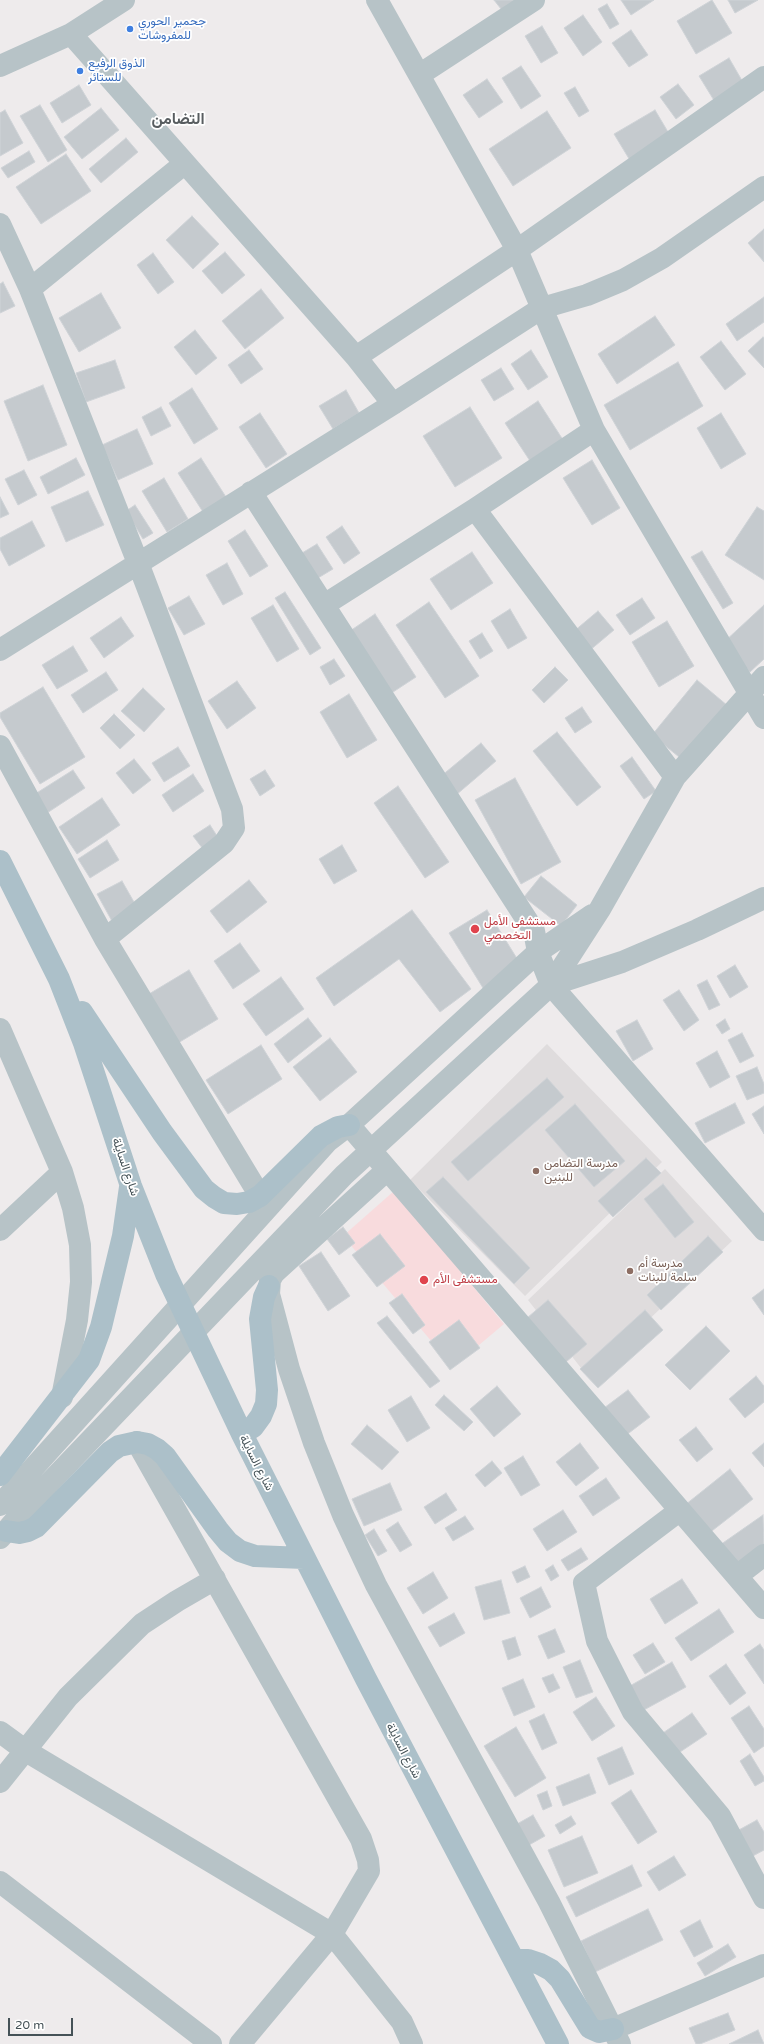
<!DOCTYPE html>
<meta charset="utf-8">
<style>
body{margin:0}
#map{position:relative;width:764px;height:2044px;overflow:hidden;background:#eeebec;font-family:"Varela Round",sans-serif}
canvas{display:block}
.scale{position:absolute;left:8px;top:2018px;width:65px;height:18px;box-sizing:border-box;border:2px solid #455257;border-top:0;padding-left:5px;font-size:12px;line-height:14px;white-space:nowrap;color:#455257;-webkit-text-stroke:3px #fff;paint-order:stroke}
</style>
<div id="map">
<canvas width="764" height="2044"></canvas>
<div class="scale">20 m</div>
</div>
<script>
const g = document.querySelector('canvas').getContext('2d');
g.lineJoin = 'round';
function fillPath(path, color) {
  g.fillStyle = color;
  g.fill(path, 'evenodd');
}
function toPath(rows) {
  const path = new Path2D();
  for (const r of rows) {
    path.moveTo(r[0], r[1]);
    for (let i = 2; i < r.length; i += 2) path.lineTo(r[i], r[i + 1]);
  }
  return path;
}
function strokePath(path, color, width, dash) {
  g.strokeStyle = color;
  g.lineWidth = width;
  g.lineCap = dash ? 'butt' : 'round';
  g.setLineDash(dash || []);
  g.stroke(path);
}
function drawText(font, color, halo, rows, align = 'center') {
  g.font = font + ' "Varela Round",Vazirmatn,sans-serif';
  g.lineWidth = 3.5;
  g.setLineDash([]);
  g.textBaseline = 'middle';
  g.strokeStyle = halo;
  g.fillStyle = color;
  for (const [text, x, y, turn = 0] of rows) {
    g.save();
    g.translate(x, y);
    g.rotate((+turn || 0) * Math.PI / 180);
    g.textAlign = isNaN(turn) ? turn : align;
    if (halo) g.strokeText(text, 0, 0);
    g.fillText(text, 0, 0);
    g.restore();
  }
}
fillPath(toPath([
 [547,1044,662,1162,525,1296,410,1180],
 [665,1169,732,1241,588,1377,528,1300]
]), '#dfdcdd');
fillPath(toPath([
 [394,1191,504,1324,453,1367,343,1236]
]), '#f8dbdd');
const building = toPath([
 [494,0,524,0,505,14,494,0],
 [621,0,654,0,631,15,621,0],
 [712,0,732,33,696,54,677,21,712,0],
 [728,0,758,0,735,13,728,0],
 [607,4,619,24,610,29,598,9,607,4],
 [583,15,602,42,583,56,564,28,583,15],
 [542,26,558,53,541,63,525,36,542,26],
 [631,30,648,55,629,67,612,43,631,30],
 [729,58,744,84,715,102,699,76,729,58],
 [521,66,541,96,521,109,502,78,521,66],
 [487,79,503,102,479,118,463,95,487,79],
 [678,84,694,105,676,119,660,97,678,84],
 [79,85,91,105,62,123,50,103,79,85],
 [575,87,589,111,579,117,564,93,575,87],
 [40,105,67,150,48,162,20,116,40,105],
 [101,108,119,130,82,159,64,137,101,108],
 [5,110,23,143,0,156,0,113,5,110],
 [655,110,671,137,631,162,614,134,655,110],
 [547,111,571,148,513,186,489,149,547,111],
 [126,138,138,152,101,183,89,169,126,138],
 [29,151,35,162,8,178,1,168,29,151],
 [66,154,91,191,41,224,16,187,66,154],
 [192,216,219,244,193,269,166,240,192,216],
 [764,229,764,262,748,243,764,229],
 [225,252,245,275,222,294,202,271,225,252],
 [153,253,174,282,158,294,137,265,153,253],
 [3,282,15,306,0,313,0,284,3,282],
 [261,289,284,318,245,349,222,321,261,289],
 [101,293,121,328,79,352,59,318,101,293],
 [764,297,764,322,737,341,726,324,764,297],
 [655,316,675,345,617,384,598,354,655,316],
 [195,330,217,358,196,375,174,347,195,330],
 [763,337,764,338,764,368,748,351,763,337],
 [721,341,746,374,725,390,700,357,721,341],
 [249,350,263,369,241,384,228,365,249,350],
 [531,350,548,377,528,390,511,364,531,350],
 [115,360,125,388,86,402,76,373,115,360],
 [678,362,703,406,630,450,604,405,678,362],
 [501,368,514,389,494,401,481,380,501,368],
 [43,385,67,445,28,461,4,401,43,385],
 [192,388,218,429,194,444,169,403,192,388],
 [346,390,359,413,333,429,319,406,346,390],
 [538,401,565,443,532,464,505,423,538,401],
 [161,407,171,426,151,436,142,417,161,407],
 [470,407,502,458,455,487,423,436,470,407],
 [260,413,287,454,266,468,239,427,260,413],
 [721,413,746,454,721,469,697,428,721,413],
 [137,429,153,464,118,480,102,445,137,429],
 [76,458,85,475,48,494,40,477,76,458],
 [201,458,226,497,203,512,178,473,201,458],
 [592,460,620,508,592,525,563,478,592,460],
 [24,470,37,495,18,505,5,479,24,470],
 [164,478,188,519,167,532,142,491,164,478],
 [88,491,104,525,66,542,51,507,88,491],
 [0,497,9,514,0,518,0,497],
 [135,505,153,533,143,539,126,511,135,505],
 [757,507,764,511,764,580,725,555,757,507],
 [32,521,45,546,9,566,0,549,0,538,32,521],
 [342,526,360,553,344,564,326,537,342,526],
 [245,530,268,566,250,577,228,541,245,530],
 [317,544,333,569,313,581,297,556,317,544],
 [702,551,733,603,723,609,691,557,702,551],
 [472,552,493,583,451,610,430,579,472,552],
 [227,563,243,594,223,605,206,575,227,563],
 [285,592,321,648,310,655,275,598,285,592],
 [189,596,205,624,184,635,168,608,189,596],
 [642,598,655,618,630,635,616,615,642,598],
 [429,602,479,676,445,698,396,625,429,602],
 [273,605,299,649,277,662,251,618,273,605],
 [764,605,764,659,750,672,723,643,764,605],
 [510,609,527,638,508,649,491,621,510,609],
 [598,611,614,630,589,651,573,632,598,611],
 [375,614,416,677,390,694,350,631,375,614],
 [121,617,134,636,104,658,90,638,121,617],
 [667,621,694,666,659,687,632,642,667,621],
 [482,633,493,651,480,659,469,641,482,633],
 [73,646,88,671,57,689,42,665,73,646],
 [334,659,345,676,330,685,320,667,334,659],
 [555,667,568,680,544,703,532,690,555,667],
 [106,672,118,690,83,713,71,695,106,672],
 [697,680,728,706,684,761,652,735,697,680],
 [237,681,256,708,227,729,208,701,237,681],
 [43,687,85,757,40,784,0,717,0,713,43,687],
 [143,688,165,709,144,732,121,711,143,688],
 [349,694,377,740,347,758,320,712,349,694],
 [582,707,592,722,575,733,565,718,582,707],
 [114,714,135,735,120,749,100,728,114,714],
 [557,732,601,787,577,806,533,751,557,732],
 [481,743,496,761,456,795,440,777,481,743],
 [178,747,190,766,164,782,152,763,178,747],
 [632,757,656,791,644,799,620,766,632,757],
 [134,759,151,780,133,794,116,773,134,759],
 [73,770,85,788,47,813,35,794,73,770],
 [265,770,275,786,260,796,250,779,265,770],
 [193,774,204,791,173,812,162,795,193,774],
 [515,778,561,862,521,884,475,800,515,778],
 [398,786,449,862,425,878,374,803,398,786],
 [102,798,120,825,77,854,59,827,102,798],
 [210,825,219,839,203,849,193,836,210,825],
 [107,840,119,860,90,878,78,859,107,840],
 [342,845,357,871,334,884,319,859,342,845],
 [541,876,577,905,561,926,524,897,541,876],
 [249,880,267,902,227,933,210,911,249,880],
 [122,881,138,909,113,923,97,894,122,881],
 [412,910,471,989,440,1012,399,959,334,1006,316,978,412,910],
 [487,910,521,965,483,988,449,933,487,910],
 [240,943,260,971,233,989,214,961,240,943],
 [735,965,748,987,730,998,717,976,735,965],
 [189,970,218,1019,178,1043,149,994,189,970],
 [281,977,304,1009,266,1036,243,1004,281,977],
 [707,980,720,1005,709,1010,697,985,707,980],
 [679,990,699,1020,684,1031,663,1000,679,990],
 [308,1018,322,1036,288,1063,274,1044,308,1018],
 [725,1019,730,1029,722,1034,716,1025,725,1019],
 [637,1020,653,1049,633,1061,616,1031,637,1020],
 [742,1033,754,1056,740,1063,728,1040,742,1033],
 [330,1038,357,1072,320,1101,293,1067,330,1038],
 [261,1045,282,1079,228,1114,206,1080,261,1045],
 [717,1051,730,1077,710,1088,696,1063,717,1051],
 [757,1067,764,1084,764,1093,747,1100,736,1076,757,1067],
 [547,1078,564,1097,468,1181,451,1162,547,1078],
 [735,1103,745,1123,705,1143,695,1123,735,1103],
 [575,1104,625,1161,594,1187,545,1130,575,1104],
 [764,1106,764,1134,752,1114,764,1106],
 [646,1158,661,1173,613,1217,598,1201,646,1158],
 [443,1177,530,1268,514,1284,426,1192,443,1177],
 [663,1184,694,1222,675,1238,644,1199,663,1184],
 [343,1227,355,1243,339,1255,327,1239,343,1227],
 [380,1234,405,1266,377,1287,352,1255,380,1234],
 [708,1236,723,1252,661,1310,647,1295,708,1236],
 [321,1252,350,1296,328,1311,299,1266,321,1252],
 [764,1289,764,1315,752,1298,764,1289],
 [402,1294,425,1325,413,1334,389,1303,402,1294],
 [548,1300,587,1344,566,1362,527,1318,548,1300],
 [645,1310,663,1330,598,1388,580,1369,645,1310],
 [387,1316,440,1381,430,1388,377,1323,387,1316],
 [459,1320,480,1348,450,1370,429,1342,459,1320],
 [706,1326,730,1351,690,1390,665,1365,706,1326],
 [756,1376,764,1386,764,1402,745,1418,729,1399,756,1376],
 [497,1386,521,1414,494,1437,470,1409,497,1386],
 [628,1390,650,1417,625,1436,604,1408,628,1390],
 [444,1395,473,1422,464,1431,435,1405,444,1395],
 [411,1396,430,1428,407,1442,388,1410,411,1396],
 [367,1425,399,1452,382,1470,351,1444,367,1425],
 [696,1427,713,1449,697,1462,679,1440,696,1427],
 [580,1443,599,1468,576,1486,556,1462,580,1443],
 [764,1443,764,1467,752,1453,764,1443],
 [523,1456,540,1485,521,1496,504,1468,523,1456],
 [492,1461,502,1473,485,1487,475,1475,492,1461],
 [730,1469,753,1499,708,1534,685,1505,730,1469],
 [606,1478,620,1498,593,1516,579,1496,606,1478],
 [390,1483,402,1510,364,1526,352,1499,390,1483],
 [446,1493,457,1510,435,1524,424,1507,446,1493],
 [563,1510,577,1532,547,1551,533,1529,563,1510],
 [763,1515,764,1545,734,1565,720,1545,763,1515],
 [465,1516,474,1529,453,1541,445,1528,465,1516],
 [398,1522,412,1545,400,1552,386,1530,398,1522],
 [374,1529,387,1551,378,1556,365,1535,374,1529],
 [581,1548,588,1559,568,1571,561,1560,581,1548],
 [553,1565,559,1576,551,1581,545,1570,553,1565],
 [525,1566,530,1577,517,1583,512,1572,525,1566],
 [433,1572,448,1598,423,1614,407,1588,433,1572],
 [682,1579,698,1603,665,1624,650,1599,682,1579],
 [501,1580,510,1613,484,1620,475,1587,501,1580],
 [541,1587,551,1607,530,1618,520,1598,541,1587],
 [719,1609,734,1632,691,1661,675,1638,719,1609],
 [454,1613,465,1633,440,1647,428,1627,454,1613],
 [555,1629,565,1652,548,1659,538,1636,555,1629],
 [515,1637,521,1655,508,1660,502,1641,515,1637],
 [653,1643,665,1662,645,1674,633,1655,653,1643],
 [760,1644,764,1650,764,1684,744,1655,760,1644],
 [580,1660,593,1692,576,1698,563,1667,580,1660],
 [672,1662,686,1687,642,1711,628,1687,672,1662],
 [726,1664,746,1693,730,1705,709,1676,726,1664],
 [553,1674,560,1688,549,1693,542,1678,553,1674],
 [523,1679,535,1707,514,1716,502,1688,523,1679],
 [596,1697,615,1726,592,1741,573,1712,596,1697],
 [749,1706,764,1729,764,1746,754,1753,731,1718,749,1706],
 [692,1713,707,1734,674,1756,660,1735,692,1713],
 [544,1714,557,1743,542,1750,529,1721,544,1714],
 [516,1727,546,1778,515,1797,484,1746,516,1727],
 [622,1747,634,1774,609,1785,597,1758,622,1747],
 [750,1754,764,1777,764,1781,755,1786,740,1761,750,1754],
 [589,1774,596,1793,563,1806,556,1787,589,1774],
 [631,1790,657,1832,638,1844,611,1803,631,1790],
 [547,1791,552,1806,543,1810,537,1795,547,1791],
 [533,1815,545,1836,529,1845,517,1824,533,1815],
 [571,1816,576,1824,560,1834,555,1825,571,1816],
 [757,1820,764,1832,764,1850,751,1857,737,1831,757,1820],
 [582,1836,598,1873,564,1887,548,1850,582,1836],
 [674,1856,686,1875,659,1891,647,1872,674,1856],
 [632,1865,642,1886,576,1917,566,1897,632,1865],
 [648,1909,663,1940,595,1972,581,1941,648,1909],
 [700,1920,713,1947,694,1957,680,1931,700,1920],
 [728,1944,736,1957,705,1976,697,1963,728,1944],
 [728,2013,735,2030,700,2044,696,2044,689,2028,728,2013],
 [758,2030,764,2044,729,2044,758,2030]
]);
fillPath(building, '#c5cace');
strokePath(building, '#cfd3d7', 1);
strokePath(toPath([
 [124,0,71,34,356,357,393,404],
 [377,0,517,250,594,430,764,718],
 [0,66,71,34],
 [419,75,534,0],
 [0,224,30,289,138,563,232,809,234,828,224,843,105,939],
 [30,289,184,164],
 [356,357,517,250,764,77],
 [251,492,534,931,538,952,551,985,764,1230],
 [475,509,675,777],
 [324,605,475,509,594,430],
 [0,650,393,404,542,308,587,295,623,280,662,258,764,187],
 [0,746,105,939,260,1196],
 [551,985,622,962,697,930,764,898],
 [0,1029,62,1172,73,1208,80,1245,81,1282,77,1320,62,1397],
 [349,1125,764,1608],
 [387,1170,274,1273,270,1280,269,1294,289,1369,314,1443,343,1515,376,1585,549,1902,620,2044],
 [0,1230,62,1172],
 [137,1442,361,1839,368,1860,369,1871,332,1934,240,2044],
 [0,1505,328,1141,349,1125,538,952,592,915],
 [679,1511,584,1583,597,1641,633,1712,720,1816,764,1898],
 [0,1538,33,1500,344,1175,551,985,600,909,675,777,764,677],
 [737,1576,764,1555],
 [0,1732,26,1751,332,1934,402,2022,412,2044],
 [0,1782,68,1697,142,1624,177,1601,215,1579],
 [0,1882,211,2044],
 [613,2029,764,1965]
]), '#b7c3c7', 22);
strokePath(toPath([
 [0,861,59,979,84,1043,131,1186,166,1274,242,1434,366,1679,558,2044],
 [82,1012,162,1132,204,1189,214,1197,224,1203,237,1204,249,1202,260,1196,321,1136,338,1127,349,1125],
 [242,1434,253,1427,261,1416,266,1404,267,1390,260,1319,264,1297,269,1286],
 [0,1475,89,1360,101,1327,123,1236,130,1187],
 [6,1531,19,1533,28,1531,36,1527,110,1452,119,1446,137,1442,148,1444,157,1449,165,1456,218,1530,228,1542,240,1551,255,1556,304,1558],
 [515,1960,528,1960,540,1964,551,1970,560,1979,590,2028,599,2032,613,2029]
]), '#acc0c9', 22);
for (const [x, y, r, color] of [
 [130,29,4,"#3f7fe0"],
 [80,71,4,"#3f7fe0"],
 [475,929,5,"#e0444e"],
 [536,1171,4,"#8d6e63"],
 [630,1271,4,"#8d6e63"],
 [424,1280,5,"#e0444e"]
]) {
  const dot = new Path2D();
  dot.arc(x, y, r, 0, 2 * Math.PI);
  g.fillStyle = color;
  g.fill(dot);
  strokePath(dot, '#fff', 1.5);
}
drawText('12px', '#366cbe', '#fff', [
 ["جحمير الحوري",138,22],
 ["للمفروشات",138,36],
 ["الذوق الرفيع",88,64],
 ["للستائر",88,78]
], 'left');
drawText('12px', '#be3a42', '#fff', [
 ["مستشفى الأمل",484,922],
 ["التخصصي",484,936],
 ["مستشفى الأم",433,1280]
], 'left');
drawText('12px', '#785e54', '#fff', [
 ["مدرسة التضامن",544,1164],
 ["للبنين",544,1178],
 ["مدرسة أم",638,1264],
 ["سلمة للبنات",638,1278]
], 'left');
drawText('12px', '#455257', '#fff', [
 ["شارع السايلة",125,1167,71],
 ["شارع السايلة",256,1463,63],
 ["شارع السايلة",403,1751,62]
]);
drawText('bold 16px', '#585d60', '#fff', [
 ["التضامن",178,120]
]);
</script>
